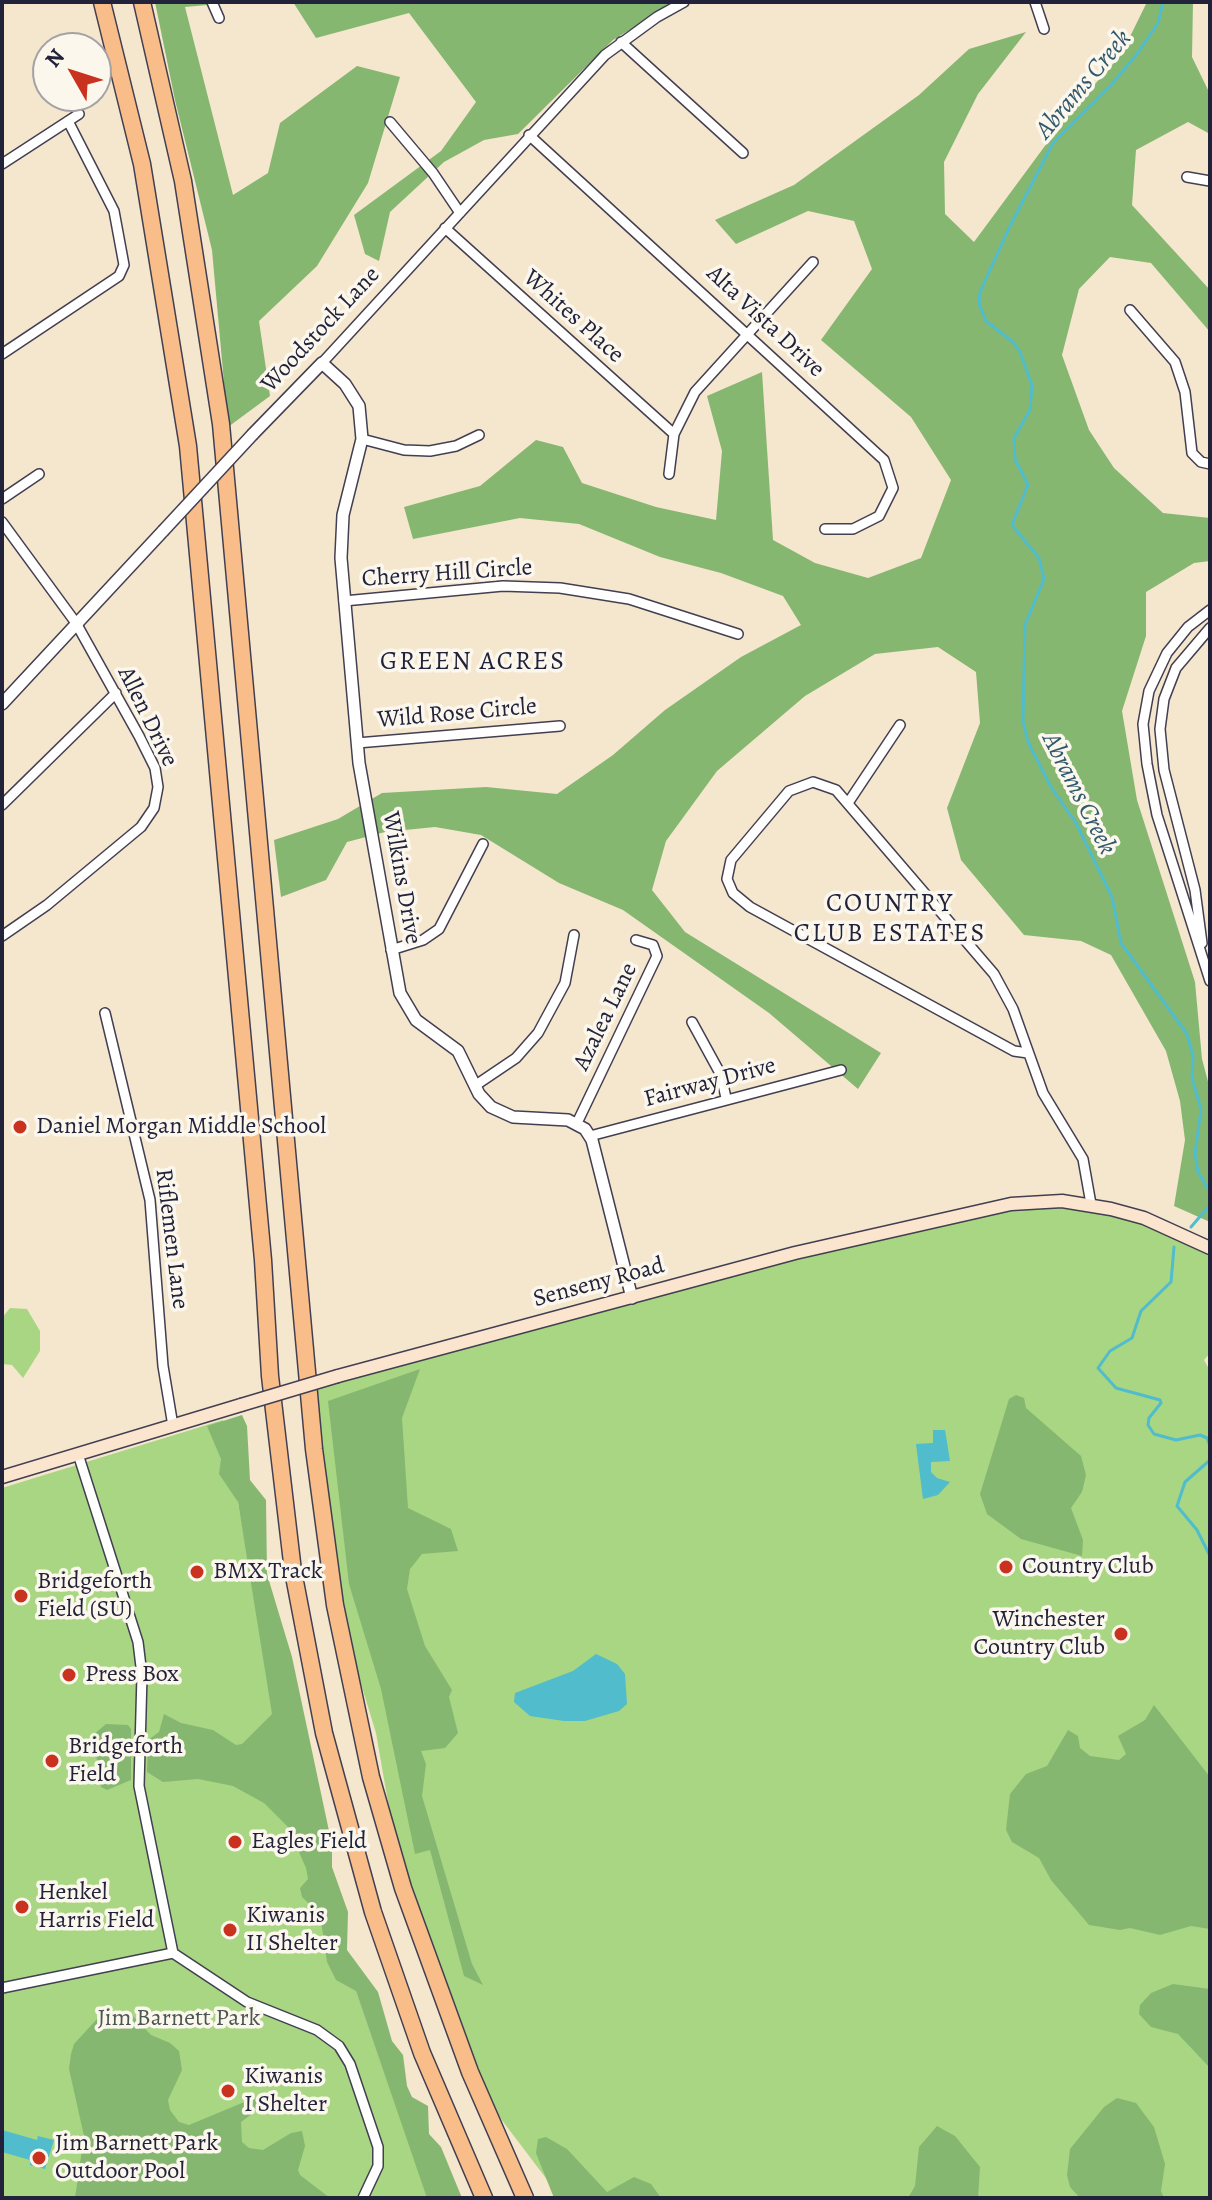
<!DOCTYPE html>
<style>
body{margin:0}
#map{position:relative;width:1212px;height:2200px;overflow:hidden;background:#f5e6ce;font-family:Alegreya,serif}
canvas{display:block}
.frame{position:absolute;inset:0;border:4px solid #22223b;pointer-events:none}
.north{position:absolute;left:32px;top:32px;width:80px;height:80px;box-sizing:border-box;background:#fbf7ec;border:2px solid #a4a2a5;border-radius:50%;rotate:309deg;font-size:22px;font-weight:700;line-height:32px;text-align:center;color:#22223b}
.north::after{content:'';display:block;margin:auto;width:28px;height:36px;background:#c8321e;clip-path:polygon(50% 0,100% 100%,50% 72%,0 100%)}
</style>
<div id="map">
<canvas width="1212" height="2200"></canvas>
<div class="frame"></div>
<div class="north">N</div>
</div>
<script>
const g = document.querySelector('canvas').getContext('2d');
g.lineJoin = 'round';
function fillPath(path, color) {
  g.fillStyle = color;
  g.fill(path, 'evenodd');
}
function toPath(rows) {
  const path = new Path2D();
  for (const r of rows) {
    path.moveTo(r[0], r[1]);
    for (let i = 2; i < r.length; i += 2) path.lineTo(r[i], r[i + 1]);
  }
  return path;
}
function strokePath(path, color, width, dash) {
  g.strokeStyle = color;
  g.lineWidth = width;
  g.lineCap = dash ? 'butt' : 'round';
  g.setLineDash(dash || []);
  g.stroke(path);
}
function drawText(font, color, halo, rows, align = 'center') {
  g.font = font + ' Alegreya,serif';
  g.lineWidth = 7;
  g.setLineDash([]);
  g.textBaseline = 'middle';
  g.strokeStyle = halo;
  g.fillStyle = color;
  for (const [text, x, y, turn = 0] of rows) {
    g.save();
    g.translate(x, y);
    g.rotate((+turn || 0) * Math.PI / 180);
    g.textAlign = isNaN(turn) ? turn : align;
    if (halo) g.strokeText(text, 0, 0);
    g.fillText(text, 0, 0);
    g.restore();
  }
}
fillPath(toPath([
 [1032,1202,1129,1214,1210,1248,1210,1353,1204,1360,1210,1371,1210,2198,561,2198,476,2086,403,1888,376,1733,333,1592,309,1385,762,1262],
 [10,1308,27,1309,40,1331,40,1351,23,1378,12,1365,2,1364,2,1318],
 [223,1420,250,1569,353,1982,386,2077,436,2198,2,2198,2,1488]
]), '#a8d683');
fillPath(toPath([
 [155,2,241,2,185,7,233,195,268,173,280,123,357,66,400,77,368,183,317,266,259,321,270,396,228,427,212,250,175,100],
 [293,2,435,3,675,2,613,40,518,134,484,140,444,162,390,212,379,261,365,254,354,215,441,151,476,102,409,13,316,38],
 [1147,2,1193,2,1192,57,1210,94,1210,134,1188,122,1136,150,1132,205,1210,290,1210,332,1151,263,1110,257,1079,289,1062,355,1089,430,1114,468,1163,513,1210,518,1210,561,1194,563,1146,592,1146,636,1122,711,1137,800,1195,982,1202,1059,1210,1089,1210,1222,1174,1206,1185,1140,1180,1101,1166,1051,1111,955,1081,941,1024,935,961,860,947,808,980,723,976,672,938,647,875,654,805,696,717,771,666,841,652,890,685,932,881,1053,858,1089,769,1013,623,910,559,883,481,835,435,827,385,832,347,842,326,880,281,897,274,840,338,819,382,793,486,787,557,794,613,755,665,710,741,657,801,625,783,596,721,573,660,557,579,524,520,518,413,539,404,507,480,486,536,440,563,447,582,483,656,507,716,520,722,451,707,396,762,372,773,540,815,563,868,578,921,558,951,480,911,417,821,340,872,269,854,221,808,211,736,244,715,220,794,185,919,95,969,49,1026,32,978,94,944,162,945,214,974,242,1070,112,1121,55],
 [420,1369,402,1418,408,1508,451,1529,458,1551,422,1554,410,1569,407,1589,425,1646,452,1690,449,1697,458,1733,445,1748,421,1751,426,1764,422,1796,472,1964,483,1985,464,1976,430,1850,415,1854,381,1689,349,1584,328,1401],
 [1016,1395,1024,1398,1026,1408,1081,1456,1086,1475,1082,1492,1071,1508,1083,1540,1082,1556,1021,1539,987,1514,980,1494,1009,1399],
 [242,1415,247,1426,250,1480,266,1500,267,1574,292,1657,332,1845,332,1867,348,1912,347,1950,378,1992,392,2041,403,2055,407,2086,412,2097,428,2106,429,2134,441,2147,462,2198,427,2198,356,1991,336,1980,327,1962,320,1914,302,1897,300,1888,308,1879,306,1868,288,1827,264,1803,233,1786,198,1779,163,1782,147,1772,148,1740,159,1732,164,1714,181,1723,213,1730,236,1745,242,1744,272,1714,238,1502,219,1474,221,1459,207,1426],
 [1154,1705,1210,1777,1210,1929,1191,1926,1160,1935,1130,1928,1120,1930,1089,1925,1051,1880,1039,1858,1012,1842,1006,1830,1010,1794,1026,1774,1047,1766,1068,1730,1078,1736,1080,1748,1090,1756,1119,1760,1126,1754,1118,1736,1145,1720],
 [106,1724,128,1725,131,1729,131,1780,107,1790,101,1787,93,1735],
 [1173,1984,1210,1989,1210,2068,1178,2034,1151,2027,1139,2014,1140,2005,1151,1993],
 [128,2011,151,2035,170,2043,179,2051,182,2070,168,2100,170,2110,179,2122,189,2125,254,2098,258,2105,256,2111,241,2122,242,2142,249,2148,263,2150,291,2133,302,2131,305,2146,298,2170,300,2175,330,2198,75,2198,84,2136,69,2069,71,2054,74,2044,97,2019,112,2012],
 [1117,2098,1136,2103,1154,2127,1165,2164,1161,2191,1164,2198,1080,2198,1070,2187,1067,2175,1070,2149,1104,2107],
 [937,2126,955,2136,980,2167,978,2198,908,2198,915,2186,919,2147],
 [546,2137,567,2149,607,2192,634,2177,651,2184,661,2198,554,2198,536,2153,538,2139]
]), '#86b771');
fillPath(toPath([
 [933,1430,945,1430,950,1461,931,1462,931,1472,937,1478,950,1482,938,1495,923,1499,916,1444,933,1443],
 [596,1654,617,1664,625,1674,627,1704,619,1711,585,1721,564,1721,530,1716,514,1702,515,1693,573,1671],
 [2,2130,37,2140,38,2136,54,2140,45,2169,30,2165,30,2160,2,2152]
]), '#50bccc');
strokePath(toPath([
 [1163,2,1158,23,1137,54,1111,85,1053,143,1010,226,980,292,979,304,986,321,1013,342,1020,352,1032,385,1030,410,1014,438,1015,459,1028,485,1012,525,1039,558,1044,579,1025,625,1023,721,1028,742,1051,787,1076,823,1112,897,1121,943,1187,1034,1193,1056,1192,1078,1201,1109,1195,1154,1198,1172,1210,1192],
 [1191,1227,1210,1205],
 [1174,1247,1171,1282,1141,1311,1132,1338,1110,1351,1098,1368,1116,1388,1160,1400,1161,1403,1149,1418,1148,1425,1154,1434,1176,1440,1200,1435,1207,1438,1210,1446],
 [1210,1460,1185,1482,1177,1506,1197,1530,1210,1556]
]), '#50bccc', 3);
const minor = toPath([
 [212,2,219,18],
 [1035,2,1044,29],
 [621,42,743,153],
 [390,122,433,173,460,213],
 [529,135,884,460,893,488,879,516,853,529,825,529],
 [2,164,79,114],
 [1187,177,1210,181],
 [445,228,674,434],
 [1130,310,1175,362,1185,392,1192,453,1201,462,1210,464],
 [2,354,119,276,124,265,114,211,68,121],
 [322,363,605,55,657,17,684,2],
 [362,439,404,450,430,451,456,446,479,435],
 [669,474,674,434,695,392,813,262],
 [2,499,39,474],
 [2,522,76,623,139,736,155,768,158,787,154,808,141,827,47,905,2,936],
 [344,601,503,586,560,588,629,599,738,634],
 [1210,610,1188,627,1167,653,1149,691,1143,724,1147,764,1157,815,1210,981],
 [357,743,560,726],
 [848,803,900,725],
 [2,805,116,693],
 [1202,943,1195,890,1164,770,1160,729,1164,699,1176,668,1210,628],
 [391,950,423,940,439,929,483,844],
 [105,1013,150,1200,163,1366,173,1426],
 [692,1022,721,1075,726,1098],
 [1028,1053,1014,1051,750,907,733,893,727,879,731,860,789,791,813,782,836,790,994,974,1013,1009,1043,1093,1083,1159,1091,1204],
 [476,1085,516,1058,538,1033,565,983,574,935],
 [577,1123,657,956,653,945,636,940],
 [590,1136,841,1070],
 [78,1454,138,1642,142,1675,139,1786,173,1953],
 [2,1988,173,1953,247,2002,317,2030,339,2046,350,2064,378,2147,378,2166,363,2198]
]);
const tertiary = toPath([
 [253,434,322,363,345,384,359,406,362,439,343,515,341,558,359,763,400,993,416,1020,458,1051,479,1094,491,1107,513,1117,568,1120,585,1129,592,1140,632,1298],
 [2,704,163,531]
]);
const secondary = toPath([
 [338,1376,795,1253,1011,1204,1062,1201,1111,1209,1144,1218,1210,1248],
 [2,1477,241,1405]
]);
const motorway = toPath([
 [102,2,142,164,188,446,263,1260,270,1376,293,1571,324,1733,373,1912,422,2053,484,2198],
 [142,2,183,181,221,424,314,1449,335,1605,371,1777,403,1888,470,2072,525,2198]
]);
strokePath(minor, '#423f51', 12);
strokePath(tertiary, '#423f51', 14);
strokePath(secondary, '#423f51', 15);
strokePath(motorway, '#423f51', 19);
strokePath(minor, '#fff', 9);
strokePath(tertiary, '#fff', 11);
strokePath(secondary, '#fce5cf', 12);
strokePath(motorway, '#f8bd88', 16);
const tertiaryBridge = toPath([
 [163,531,253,434]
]);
const secondaryBridge = toPath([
 [241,1405,338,1376]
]);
strokePath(tertiaryBridge, '#423f51', 14, []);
strokePath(secondaryBridge, '#423f51', 15, []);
strokePath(tertiaryBridge, '#fff', 11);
strokePath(secondaryBridge, '#fce5cf', 12);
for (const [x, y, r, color] of [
 [20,1127,8,"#c8321e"],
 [1006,1567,8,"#c8321e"],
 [197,1572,8,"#c8321e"],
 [21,1596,8,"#c8321e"],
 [1121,1634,8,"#c8321e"],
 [69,1675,8,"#c8321e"],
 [52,1761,8,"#c8321e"],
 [235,1842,8,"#c8321e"],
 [22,1907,8,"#c8321e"],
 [230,1930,8,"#c8321e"],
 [228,2091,8,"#c8321e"],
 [39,2158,8,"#c8321e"]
]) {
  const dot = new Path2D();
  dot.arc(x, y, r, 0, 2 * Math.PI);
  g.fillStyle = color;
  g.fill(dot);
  strokePath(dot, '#fbf7ec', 3);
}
drawText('24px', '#22223b', '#fbf7ec', [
 ["Whites Place",573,317,42],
 ["Alta Vista Drive",765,322,43],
 ["Woodstock Lane",321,330,-47],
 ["Cherry Hill Circle",447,574,-4],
 ["Wild Rose Circle",457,714,-5],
 ["Allen Drive",147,717,64],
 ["Wilkins Drive",401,878,80],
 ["Azalea Lane",606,1017,-64],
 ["Fairway Drive",710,1083,-15],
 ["Riflemen Lane",171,1239,83],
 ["Senseny Road",599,1283,-15]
]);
drawText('24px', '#22223b', '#fbf7ec', [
 ["Daniel Morgan Middle School",36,1127],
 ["Country Club",1022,1567],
 ["BMX Track",213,1572],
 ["Bridgeforth",37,1582],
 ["Field (SU)",37,1610],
 ["Winchester",1105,1620,"right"],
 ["Country Club",1105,1648,"right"],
 ["Press Box",85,1675],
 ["Bridgeforth",68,1747],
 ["Field",68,1775],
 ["Eagles Field",251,1842],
 ["Henkel",38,1893],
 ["Harris Field",38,1921],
 ["Kiwanis",246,1916],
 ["II Shelter",246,1944],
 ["Kiwanis",244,2077],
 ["I Shelter",244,2105],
 ["Jim Barnett Park",55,2144],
 ["Outdoor Pool",55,2172]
], 'left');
drawText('24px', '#4a5851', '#fbf7ec', [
 ["Jim Barnett Park",179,2019]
]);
drawText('italic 26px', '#32586e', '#fbf7ec', [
 ["Abrams Creek",1084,85,-50],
 ["Abrams Creek",1078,794,63]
]);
g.letterSpacing = '2px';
drawText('26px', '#22223b', '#fbf7ec', [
 ["GREEN ACRES",473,663],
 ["COUNTRY",890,905],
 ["CLUB ESTATES",890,935]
]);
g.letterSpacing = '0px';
</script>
